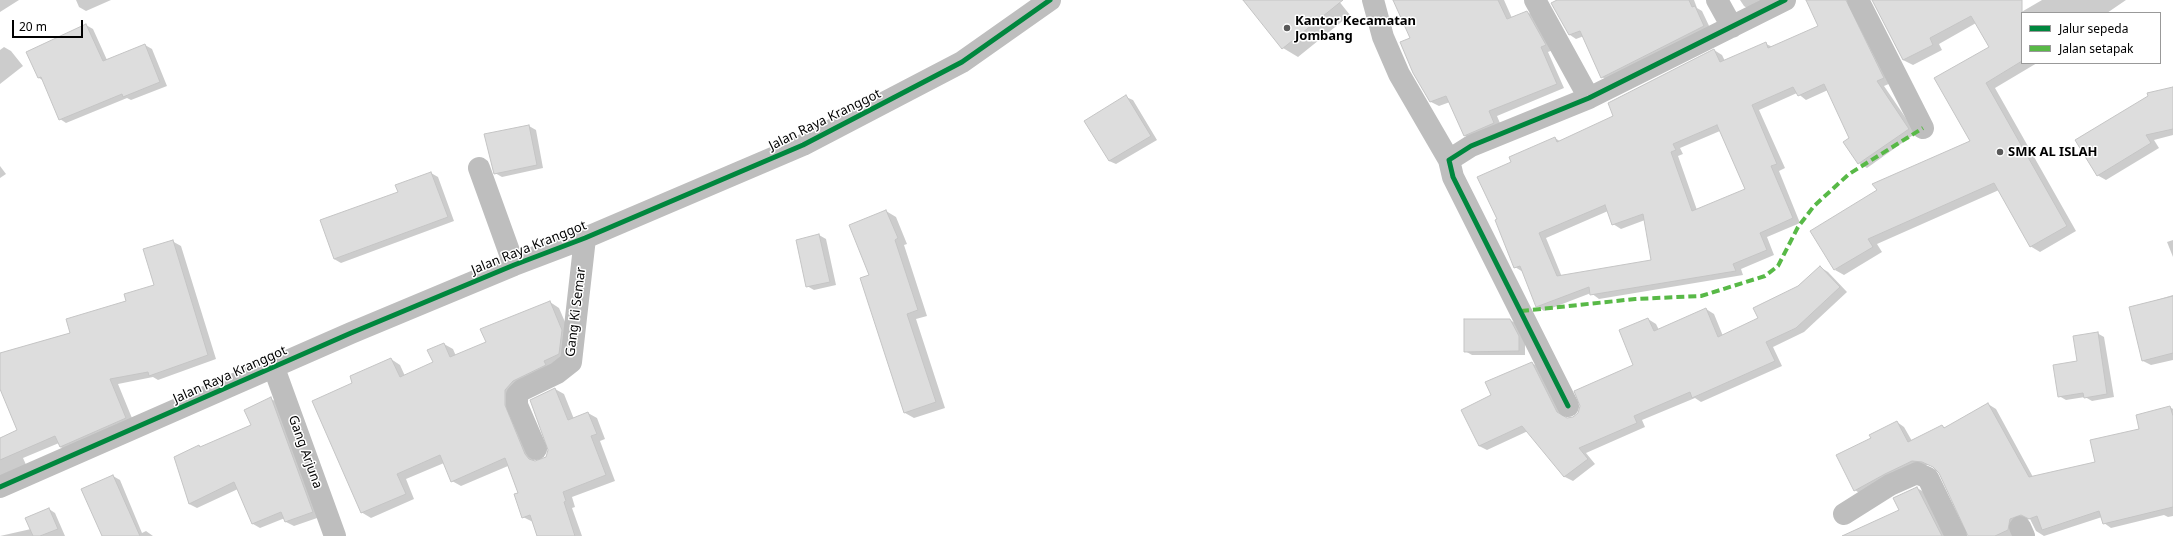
<!DOCTYPE html>
<style>
body{margin:0}
#map{position:relative;width:2173px;height:536px;overflow:hidden;background:#fff;font-family:"Noto Sans",sans-serif}
canvas{display:block}
.legend{position:absolute;left:2021px;top:12px;width:140px;height:52px;box-sizing:border-box;background:#fff;border:1px solid #999;margin:0;padding:5px 7px;list-style:none;font-size:12px;color:#000}
.legend li{display:flex;align-items:center;gap:8px;height:20px}
.legend b{width:20px;border:1px solid #999}
.scale{position:absolute;left:12px;top:20px;width:71px;height:18px;box-sizing:border-box;border:2px solid #000;border-top:0;padding-left:5px;font-size:12px;line-height:14px;white-space:nowrap;color:#000;-webkit-text-stroke:3px #fff;paint-order:stroke}
</style>
<div id="map">
<canvas width="2173" height="536"></canvas>
<ul class="legend">
<li><b style="height:5px;background:#00873e"></b>Jalur sepeda</li>
<li><b style="height:5px;background:#58b947"></b>Jalan setapak</li>
</ul>
<div class="scale">20 m</div>
</div>
<script>
const g = document.querySelector('canvas').getContext('2d');
g.lineJoin = 'round';
function fillPath(path, color) {
  g.fillStyle = color;
  g.fill(path, 'evenodd');
}
function toPath(rows) {
  const path = new Path2D();
  for (const r of rows) {
    path.moveTo(r[0], r[1]);
    for (let i = 2; i < r.length; i += 2) path.lineTo(r[i], r[i + 1]);
  }
  return path;
}
function strokePath(path, color, width, dash) {
  g.strokeStyle = color;
  g.lineWidth = width;
  g.lineCap = dash ? 'butt' : 'round';
  g.setLineDash(dash || []);
  g.stroke(path);
}
function drawText(font, color, halo, rows, align = 'center') {
  g.font = font + ' "Noto Sans",sans-serif';
  g.lineWidth = 3;
  g.setLineDash([]);
  g.textBaseline = 'middle';
  g.strokeStyle = halo;
  g.fillStyle = color;
  for (const [text, x, y, turn = 0] of rows) {
    g.save();
    g.translate(x, y);
    g.rotate((+turn || 0) * Math.PI / 180);
    g.textAlign = isNaN(turn) ? turn : align;
    if (halo) g.strokeText(text, 0, 0);
    g.fillText(text, 0, 0);
    g.restore();
  }
}
fillPath(toPath([
 [0,0,19,0,0,12],
 [76,0,111,0,86,11,79,7],
 [1244,0,1338,0,1350,15,1298,57,1283,48],
 [1394,0,1504,0,1512,18,1527,12,1535,16,1553,50,1548,52,1564,88,1497,116,1502,128,1472,140,1464,135,1450,102,1439,106,1431,102,1411,38],
 [1559,0,1694,0,1697,8,1702,11,1711,30,1609,81,1602,77,1584,36,1576,39,1570,35],
 [1740,0,1773,0,1751,11,1744,6],
 [1807,0,1855,0,1891,83,1884,86,1916,133,1867,168,1859,163,1844,143,1850,139,1828,90,1806,100,1797,93,1759,110,1785,168,1779,171,1800,223,1767,237,1774,255,1741,269,1743,275,1599,299,1591,293,1544,311,1537,306,1523,272,1515,267,1498,219,1512,162,1555,138,1561,142,1614,116,1714,50,1722,55,1725,61,1766,44,1773,47,1819,27],
 [1720,131,1746,190,1697,210,1678,156,1683,154,1680,148],
 [1608,211,1613,224,1621,229,1645,220,1652,261,1562,277,1546,238],
 [1873,0,2011,0,2018,14,2042,0,2126,0,2107,13,2022,13,2022,63,2037,63,1995,88,2076,231,2040,252,2030,246,1999,190,1877,244,1882,252,1844,275,1835,270,1971,142,1991,47,1976,23,1939,44,1942,50,1913,65,1903,60],
 [86,25,93,29,107,60,145,45,152,49,167,86,131,100,127,98,66,123,60,119,44,81,39,78],
 [4,47,11,51,23,66,0,84,0,50],
 [2173,88,2173,135,2154,140,2159,148,2106,180,2097,175],
 [1126,97,1133,100,1157,140,1116,164,1109,161],
 [529,126,536,130,543,168,502,177,495,173],
 [0,166,6,174,0,178],
 [431,173,438,177,454,221,341,263,334,259,399,193,397,186],
 [886,211,896,217,907,244,904,245,927,316,916,319,945,408,914,418,905,413,870,275],
 [819,235,826,239,836,285,814,290,807,286],
 [2173,240,2173,257,2167,242],
 [172,241,181,246,216,359,158,380,153,377,118,384,134,423,69,451,60,447,59,443,23,458,28,469,0,481,0,439,19,431,0,383,0,354,71,333,155,285],
 [1820,267,1828,272,1847,292,1804,332,1773,347,1782,366,1701,402,1695,398,1642,420,1645,427,1586,453,1595,464,1573,481,1565,477,1528,431,1487,450,1479,446,1493,396,1532,363,1540,368,1565,418,1574,418,1635,365,1648,319,1656,324,1659,330,1706,309,1714,314,1723,336,1760,319],
 [2173,295,2173,360,2151,365,2143,361,2130,308],
 [550,302,559,308,571,336,568,359,513,411,535,462,547,457,549,450,555,389,564,394,574,419,588,413,597,418,605,439,600,441,615,481,572,497,575,507,572,508,582,536,538,536,533,522,523,517,519,494,508,466,461,486,452,481,444,463,406,479,414,499,371,518,361,512,354,383,391,359,400,365,405,376,434,363,444,344,453,349,456,356,487,342],
 [1510,320,1517,324,1525,340,1525,355,1472,355,1465,351],
 [2097,333,2104,337,2114,397,2092,401,2085,397,2066,400,2059,396],
 [271,399,279,403,320,517,294,526,286,522,285,518,260,528,253,524,238,489,197,508,189,504,175,457,199,446,202,448,252,426],
 [1988,404,1996,409,2033,477,2096,462,2170,407,2173,409,2173,516,2168,517,2164,515,2111,528,2104,523,2102,517,2044,536,2036,531,2030,519,2022,520,2016,536,1969,536,1940,472,1931,465,1920,465,1862,495,1855,490,1872,438,1897,422,1904,427,1912,441,1942,426,1945,428],
 [113,476,120,480,142,533,146,531,153,536,103,536],
 [1917,488,1924,492,1947,536,1858,536,1900,510],
 [49,509,55,513,65,536,0,536,31,529]
]), '#0003');
const building = toPath([
 [1243,0,1343,0,1282,49,1243,0],
 [1393,0,1498,0,1507,19,1527,11,1546,45,1541,47,1557,84,1489,111,1494,123,1464,136,1446,96,1430,102,1413,73,1400,42,1410,38,1393,0],
 [1557,0,1689,0,1692,7,1695,6,1704,26,1601,78,1580,31,1569,35,1551,3,1557,0],
 [1806,0,1846,0,1884,78,1877,81,1909,129,1858,164,1843,142,1849,138,1824,84,1798,96,1793,87,1752,105,1777,164,1771,166,1793,218,1760,233,1767,250,1733,264,1736,271,1590,295,1589,287,1536,307,1520,266,1514,268,1495,220,1497,219,1477,177,1511,162,1509,157,1555,137,1557,142,1613,116,1608,103,1612,101,1714,49,1720,62,1766,42,1768,48,1818,26,1806,0],
 [1717,125,1745,189,1692,211,1671,152,1676,150,1673,144,1717,125],
 [1605,205,1612,225,1643,214,1651,260,1557,276,1539,233,1605,205],
 [1872,0,2022,0,2022,61,1986,83,2067,226,2030,247,1994,183,1868,239,1873,247,1834,270,1810,231,1877,190,1872,184,1970,141,1934,78,1989,47,1971,16,1930,38,1933,45,1903,60,1872,0],
 [86,24,103,61,145,44,160,82,123,97,122,94,59,120,41,77,38,78,26,52,86,24],
 [2173,87,2173,129,2146,135,2151,143,2097,176,2075,140,2148,96,2147,93,2173,87],
 [1126,95,1151,136,1109,161,1084,121,1126,95],
 [529,125,537,165,494,174,484,134,529,125],
 [431,172,448,217,334,259,320,220,398,192,395,185,431,172],
 [886,210,898,238,895,240,918,310,907,314,936,402,904,413,860,278,869,275,849,225,886,210],
 [819,234,830,282,806,287,796,240,819,234],
 [173,240,208,355,149,376,148,372,110,379,126,418,60,447,55,436,0,460,0,438,17,430,0,389,0,353,70,333,66,319,126,301,124,294,154,285,143,249,173,240],
 [1820,266,1840,287,1796,328,1766,342,1775,361,1692,398,1690,392,1634,416,1637,423,1579,448,1588,459,1564,477,1522,426,1479,446,1461,410,1491,395,1485,382,1532,362,1557,412,1567,418,1573,417,1578,413,1580,406,1574,391,1633,365,1619,330,1648,318,1654,331,1706,308,1718,337,1758,318,1753,308,1798,286,1820,266],
 [2173,296,2173,353,2142,361,2129,307,2173,296],
 [550,301,562,330,559,354,544,361,546,365,513,381,505,390,505,405,525,454,529,459,535,461,546,457,548,450,530,400,555,388,568,420,588,412,597,434,591,436,606,475,563,492,566,501,564,502,575,536,537,536,530,515,522,518,514,494,518,493,505,458,451,482,440,455,397,474,406,494,361,513,312,401,352,383,350,376,391,358,400,377,433,362,427,350,444,343,450,357,486,342,480,329,550,301],
 [1464,319,1510,319,1519,336,1519,351,1464,352,1464,319],
 [2098,332,2107,394,2084,398,2083,393,2058,397,2053,365,2077,361,2073,336,2098,332],
 [271,397,313,512,285,522,281,512,252,524,234,482,189,504,174,457,199,445,200,447,251,425,244,410,271,397],
 [1988,403,2029,477,2095,462,2090,440,2139,429,2136,415,2170,406,2173,416,2173,507,2103,524,2099,511,2042,530,2037,516,2029,519,2021,515,2010,519,2008,530,1995,536,1968,536,1939,473,1933,467,1922,462,1912,461,1885,474,1854,491,1836,455,1871,438,1869,435,1897,421,1908,442,1942,425,1944,428,1988,403],
 [113,475,140,536,102,536,81,489,113,475],
 [1917,487,1942,536,1842,536,1899,510,1893,498,1917,487],
 [49,508,58,529,40,536,33,536,25,518,49,508]
]);
fillPath(building, '#ddd');
strokePath(building, '#c5c5c5', 1);
strokePath(toPath([
 [1373,0,1383,37,1399,74,1449,160],
 [1535,0,1589,98],
 [1717,0,1732,27],
 [1858,0,1923,128],
 [479,168,514,265],
 [274,368,335,536],
 [1568,406,1453,177,1449,160,1471,146,1589,98,1785,0],
 [536,449,517,405,517,395,522,390,557,373,571,362,585,238],
 [0,487,351,333,514,265,585,238,803,145,962,62,1050,0],
 [1844,514,1890,485,1917,473,1928,478,1956,536],
 [2020,527,2024,536]
]), '#bebebe', 22);
strokePath(toPath([
 [1521,311,1635,299,1701,296,1765,276,1778,266,1798,227,1814,206,1849,174,1923,128]
]), '#58b947', 4, [8, 4]);
strokePath(toPath([
 [1568,406,1453,177,1449,160,1471,146,1589,98,1785,0],
 [0,487,351,333,514,265,585,238,803,145,962,62,1050,0]
]), '#00873e', 5);
for (const [x, y, r, color] of [
 [1287,28,4,"#595959"],
 [2000,152,4,"#595959"]
]) {
  const dot = new Path2D();
  dot.arc(x, y, r, 0, 2 * Math.PI);
  g.fillStyle = color;
  g.fill(dot);
  strokePath(dot, '#fff', 1.5);
}
drawText('bold 13px', '#000', '#fff', [
 ["Kantor Kecamatan",1295,21],
 ["Jombang",1295,36],
 ["SMK AL ISLAH",2008,152]
], 'left');
drawText('13px', '#000', '#fff', [
 ["Jalan Raya Kranggot",825,120,-26],
 ["Jalan Raya Kranggot",529,248,-22],
 ["Gang Ki Semar",576,312,-83],
 ["Jalan Raya Kranggot",230,375,-24],
 ["Gang Arjuna",305,452,70]
]);
</script>
